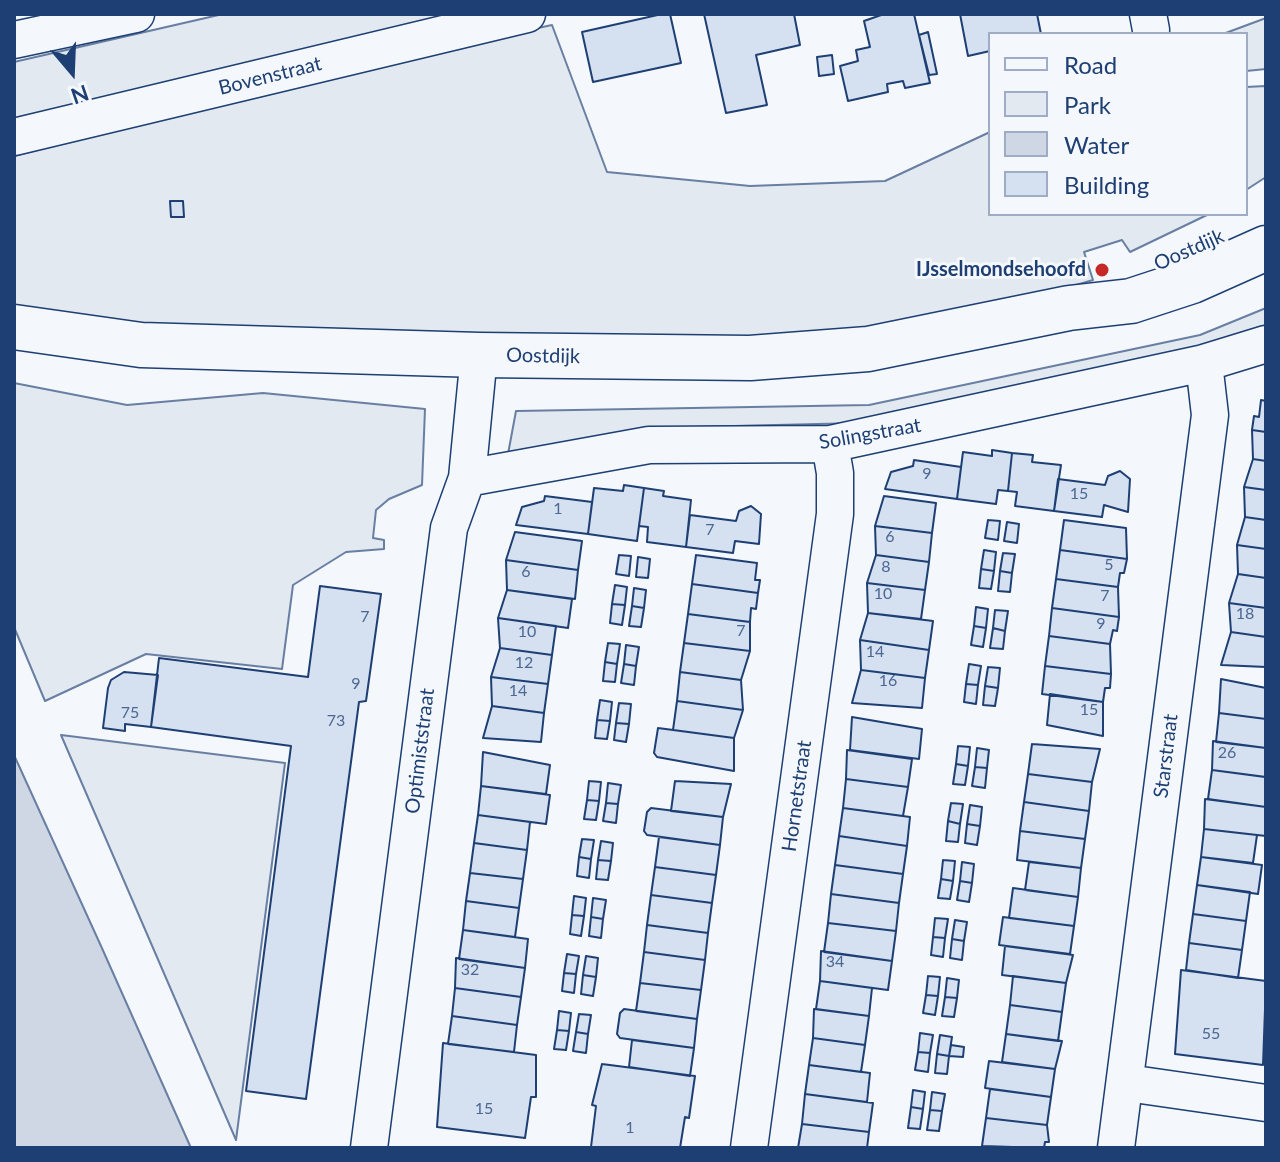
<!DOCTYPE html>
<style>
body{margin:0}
#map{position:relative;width:1280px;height:1162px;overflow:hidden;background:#f4f7fb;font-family:Lato,sans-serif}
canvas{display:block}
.frame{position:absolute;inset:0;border:16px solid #1d3f73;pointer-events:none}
.legend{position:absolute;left:988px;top:32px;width:260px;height:184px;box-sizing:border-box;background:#f4f7fb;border:2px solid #9eadc5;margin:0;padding:10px 14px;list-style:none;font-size:24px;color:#1d3f73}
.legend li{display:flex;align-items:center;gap:16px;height:40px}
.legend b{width:40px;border:2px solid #9eadc5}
.north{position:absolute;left:32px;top:32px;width:80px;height:80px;-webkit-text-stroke:6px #f4f7fb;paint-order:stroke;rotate:161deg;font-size:22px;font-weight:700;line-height:32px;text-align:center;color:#1d3f73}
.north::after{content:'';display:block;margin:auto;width:28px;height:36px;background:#1d3f73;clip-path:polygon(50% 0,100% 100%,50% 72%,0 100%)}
</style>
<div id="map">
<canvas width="1280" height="1162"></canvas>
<div class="frame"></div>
<ul class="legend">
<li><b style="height:10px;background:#f4f7fb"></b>Road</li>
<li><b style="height:22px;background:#e3e9f0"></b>Park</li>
<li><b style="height:22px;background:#cfd7e4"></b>Water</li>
<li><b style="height:22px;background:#d5e0f0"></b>Building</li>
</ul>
<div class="north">N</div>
</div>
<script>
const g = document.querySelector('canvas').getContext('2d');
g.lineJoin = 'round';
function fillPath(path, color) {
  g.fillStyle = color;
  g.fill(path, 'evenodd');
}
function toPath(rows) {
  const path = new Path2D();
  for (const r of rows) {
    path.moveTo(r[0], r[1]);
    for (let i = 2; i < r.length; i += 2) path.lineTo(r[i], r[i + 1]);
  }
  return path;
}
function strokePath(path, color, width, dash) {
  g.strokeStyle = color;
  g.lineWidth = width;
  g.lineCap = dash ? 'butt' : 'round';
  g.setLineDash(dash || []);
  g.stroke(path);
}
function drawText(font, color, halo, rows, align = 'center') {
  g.font = font + ' Lato,sans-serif';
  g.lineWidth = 6;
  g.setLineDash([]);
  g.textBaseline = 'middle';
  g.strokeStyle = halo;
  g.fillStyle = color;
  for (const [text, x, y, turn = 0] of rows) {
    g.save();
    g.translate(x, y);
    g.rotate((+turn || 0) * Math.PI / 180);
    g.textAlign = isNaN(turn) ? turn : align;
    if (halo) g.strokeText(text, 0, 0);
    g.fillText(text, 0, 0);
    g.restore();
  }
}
const green = toPath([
 [223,14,479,14,14,126,14,62,223,14],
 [1266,18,1266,69,1246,71,1246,34,1223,34,1266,18],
 [552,25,607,172,750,186,885,181,990,132,990,214,1209,214,1130,252,1122,240,1084,252,1093,280,954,321,735,340,146,324,74,318,14,305,14,156,361,66,552,25],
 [1266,86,1266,177,1246,190,1246,87,1266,86],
 [1266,308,1266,325,1199,346,859,423,650,428,508,454,516,411,869,405,1200,335,1266,308],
 [14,383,127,405,263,393,425,409,422,485,389,499,376,510,373,538,384,540,384,549,346,552,293,585,282,669,146,654,45,701,14,627,14,383],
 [61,735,285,763,236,1140,61,735]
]);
fillPath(green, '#e3e9f0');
strokePath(green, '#687fa3', 2);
const water = toPath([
 [14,755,101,946,191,1148,14,1148,14,755]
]);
fillPath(water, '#cfd7e4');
strokePath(water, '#687fa3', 2);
const building = toPath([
 [662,14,670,14,681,63,593,82,582,32,662,14],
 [704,14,794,14,800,45,756,55,767,105,726,113,704,14],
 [884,14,914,14,930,83,905,88,903,81,887,84,888,92,848,101,840,66,858,61,856,50,870,47,864,21,884,14],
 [960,14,1037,14,1041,34,990,34,990,51,968,56,960,14],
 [928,32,937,74,929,75,919,35,928,32],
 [832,55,834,74,819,76,817,57,832,55],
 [170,201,183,201,184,217,171,217,170,201],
 [1261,400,1266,401,1266,432,1252,430,1254,416,1259,417,1261,400],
 [1252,430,1266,432,1266,461,1253,459,1252,430],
 [992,450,1012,453,1008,491,998,490,996,504,957,499,963,452,992,456,992,450],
 [1012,453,1033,455,1032,462,1061,465,1054,511,1015,506,1017,492,1008,491,1012,453],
 [1253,459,1266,461,1266,490,1244,487,1253,459],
 [914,460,961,467,957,499,885,489,891,472,913,466,914,460],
 [1120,471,1130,479,1128,512,1104,505,1102,517,1054,511,1058,479,1105,485,1108,476,1120,471],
 [624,485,644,488,637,541,588,534,594,488,623,491,624,485],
 [1244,487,1266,490,1266,520,1245,517,1244,487],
 [644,488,664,491,663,496,691,500,686,547,647,542,648,527,639,526,644,488],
 [545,496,592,502,588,534,516,525,522,507,544,501,545,496],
 [884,496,936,503,932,533,875,526,884,496],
 [751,506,761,514,759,544,735,541,733,553,686,547,690,515,736,521,739,511,751,506],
 [1245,517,1266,520,1266,549,1237,545,1245,517],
 [988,520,1000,521,998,540,985,538,988,520],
 [1064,520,1126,528,1127,559,1060,550,1064,520],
 [1007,522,1019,524,1017,543,1004,541,1007,522],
 [875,526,932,533,929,562,876,555,875,526],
 [515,532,582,541,578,570,506,560,515,532],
 [1237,545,1266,549,1266,578,1238,574,1237,545],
 [984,550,996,552,994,571,981,569,984,550],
 [1060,550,1127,559,1124,573,1120,573,1118,587,1056,579,1060,550],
 [1003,553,1015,554,1012,573,1000,571,1003,553],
 [619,555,631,556,629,576,616,574,619,555],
 [696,555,757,563,755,580,760,580,758,593,692,584,696,555],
 [876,555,929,562,925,590,867,583,876,555],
 [638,557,650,559,648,578,636,577,638,557],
 [506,560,578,570,575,599,507,590,506,560],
 [981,569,994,571,991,589,979,588,981,569],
 [1000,571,1012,573,1010,592,998,591,1000,571],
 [1238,574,1266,578,1266,608,1229,603,1238,574],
 [1056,579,1118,587,1119,617,1052,608,1056,579],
 [867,583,925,590,921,619,868,613,867,583],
 [692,584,758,593,756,609,751,608,750,622,688,614,692,584],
 [615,585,627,587,625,605,612,604,615,585],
 [320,586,381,594,366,701,359,702,306,1099,246,1091,291,746,151,727,159,658,308,677,320,586],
 [634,588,646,590,644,608,632,606,634,588],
 [507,590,572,599,568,628,498,618,507,590],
 [1229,603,1266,608,1266,637,1231,632,1229,603],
 [612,604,625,605,622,625,610,623,612,604],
 [632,606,644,608,641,627,629,626,632,606],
 [976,607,988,609,986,628,974,626,976,607],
 [1052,608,1119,617,1117,631,1113,630,1110,644,1049,636,1052,608],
 [995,610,1008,611,1005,631,993,628,995,610],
 [868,613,933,621,929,650,860,640,868,613],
 [688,614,750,622,750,651,684,643,688,614],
 [498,618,556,626,552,655,500,648,498,618],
 [974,626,986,628,983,647,971,645,974,626],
 [993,628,1005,631,1003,649,990,648,993,628],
 [1231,632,1266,637,1266,667,1221,665,1231,632],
 [1049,636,1110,644,1111,674,1045,666,1049,636],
 [860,640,929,650,925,678,861,670,860,640],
 [608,643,620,644,617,664,605,662,608,643],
 [684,643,750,651,741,680,680,672,684,643],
 [626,645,639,647,636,666,624,664,626,645],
 [500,648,552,655,548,684,491,677,500,648],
 [605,662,617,664,615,682,603,681,605,662],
 [624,664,636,666,634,685,621,683,624,664],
 [969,664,981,666,978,685,966,684,969,664],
 [1045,666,1111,674,1110,688,1105,688,1103,702,1042,694,1045,666],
 [988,667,1000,668,998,688,985,686,988,667],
 [861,670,925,678,922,708,852,703,861,670],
 [124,672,158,675,151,727,125,724,125,731,103,728,108,688,111,680,124,672],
 [680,672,741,680,743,710,677,701,680,672],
 [491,677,548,684,544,713,492,706,491,677],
 [1221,679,1266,688,1266,719,1219,713,1221,679],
 [966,684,978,685,976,704,964,702,966,684],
 [985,686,998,688,995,706,983,705,985,686],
 [1050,694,1103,702,1103,736,1047,725,1050,694],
 [600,700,612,702,610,721,597,720,600,700],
 [677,701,743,710,734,738,673,730,677,701],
 [619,703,631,704,629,724,616,723,619,703],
 [492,706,544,713,541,742,483,738,492,706],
 [1219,713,1266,719,1266,748,1216,742,1219,713],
 [852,717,922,729,919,759,850,750,852,717],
 [597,720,610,721,607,739,595,738,597,720],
 [616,723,629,724,626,742,614,740,616,723],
 [658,728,734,738,734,771,657,757,654,753,658,728],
 [1213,741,1266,748,1265,777,1212,770,1213,741],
 [1032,744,1100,749,1092,782,1028,774,1032,744],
 [958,746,970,747,968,766,956,764,958,746],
 [977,748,989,750,987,768,975,767,977,748],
 [847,750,912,759,908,787,846,779,847,750],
 [483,752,550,765,546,794,481,786,483,752],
 [956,764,968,766,965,785,953,784,956,764],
 [975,767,987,768,985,788,972,786,975,767],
 [1212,770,1266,777,1266,807,1208,799,1212,770],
 [1028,774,1092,782,1089,811,1024,802,1028,774],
 [846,779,908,787,903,816,843,808,846,779],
 [589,781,601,782,599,801,587,800,589,781],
 [675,781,731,784,723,817,671,811,675,781],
 [608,783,621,785,618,804,606,803,608,783],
 [481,786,550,795,546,824,478,815,481,786],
 [1205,799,1266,807,1266,836,1204,829,1205,799],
 [587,800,599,801,596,820,584,819,587,800],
 [1024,802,1089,811,1085,839,1020,831,1024,802],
 [606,803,618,804,616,823,603,821,606,803],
 [951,803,963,804,960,824,948,821,951,803],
 [970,805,982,807,980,826,967,824,970,805],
 [651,808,723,817,720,845,647,835,644,831,647,812,651,808],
 [843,808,910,817,907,846,839,836,843,808],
 [478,815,530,822,527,850,474,843,478,815],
 [948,821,960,824,958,842,946,841,948,821],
 [967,824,980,826,977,845,965,843,967,824],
 [1204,829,1257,835,1253,863,1201,857,1204,829],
 [1020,831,1085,839,1081,868,1017,860,1020,831],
 [839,836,907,846,903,874,835,865,839,836],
 [659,837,720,845,716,875,655,867,659,837],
 [582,839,594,840,591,859,579,857,582,839],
 [601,841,613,843,611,861,598,860,601,841],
 [474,843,527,850,523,879,470,873,474,843],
 [579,857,591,859,589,878,577,876,579,857],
 [1201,857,1262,865,1258,894,1197,885,1201,857],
 [598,860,611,861,608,880,596,879,598,860],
 [943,860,955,861,953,881,941,879,943,860],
 [962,862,974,864,972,883,960,881,962,862],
 [1029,862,1081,868,1078,897,1025,890,1029,862],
 [835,865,903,874,899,903,831,894,835,865],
 [655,867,716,875,712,903,651,895,655,867],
 [470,873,523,879,519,908,466,901,470,873],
 [941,879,953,881,950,899,938,898,941,879],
 [960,881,972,883,969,902,957,900,960,881],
 [1197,885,1250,892,1246,921,1193,914,1197,885],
 [1013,888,1078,897,1074,926,1009,918,1013,888],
 [831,894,899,903,896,931,828,923,831,894],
 [651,895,712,903,708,933,647,925,651,895],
 [574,896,586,898,584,916,572,915,574,896],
 [593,898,606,900,603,919,591,917,593,898],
 [466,901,519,908,515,937,463,930,466,901],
 [1193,914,1246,921,1242,950,1189,943,1193,914],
 [572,915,584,916,581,936,570,934,572,915],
 [591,917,603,919,601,938,589,936,591,917],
 [1003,917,1074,926,1070,954,999,945,1003,917],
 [935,918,948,919,945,938,933,937,935,918],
 [955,920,967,922,964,941,952,939,955,920],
 [828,923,896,931,892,961,824,952,828,923],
 [647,925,708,933,705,960,644,952,647,925],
 [463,930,528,939,525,968,459,959,463,930],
 [933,937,945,938,943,957,931,955,933,937],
 [952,939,964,941,962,960,950,958,952,939],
 [1189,943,1242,950,1238,978,1186,970,1189,943],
 [1005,946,1073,955,1066,983,1002,975,1005,946],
 [821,951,892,961,888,990,820,981,821,951],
 [644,952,705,960,701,990,640,983,644,952],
 [567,954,579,956,576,974,564,973,567,954],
 [586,956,598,958,596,977,583,975,586,956],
 [456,958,525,968,521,997,455,988,456,958],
 [1181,970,1266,981,1263,1065,1175,1054,1181,970],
 [564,973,576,974,574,993,562,991,564,973],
 [583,975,596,977,593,996,581,994,583,975],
 [928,976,940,977,938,996,926,995,928,976],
 [1013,976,1066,983,1062,1012,1010,1005,1013,976],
 [947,978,959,980,957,998,945,997,947,978],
 [820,981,872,988,869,1016,816,1009,820,981],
 [640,983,701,990,697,1019,636,1011,640,983],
 [455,988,521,997,517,1025,452,1016,455,988],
 [926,995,938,996,935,1015,923,1013,926,995],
 [945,997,957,998,954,1017,942,1016,945,997],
 [1010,1005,1062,1012,1058,1041,1006,1034,1010,1005],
 [624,1009,697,1019,694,1048,620,1038,617,1034,620,1013,624,1009],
 [814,1009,869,1016,865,1045,813,1038,814,1009],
 [559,1011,571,1013,569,1031,557,1030,559,1011],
 [579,1014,591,1015,588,1034,576,1032,579,1014],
 [452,1016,517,1025,514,1052,448,1044,452,1016],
 [557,1030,569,1031,566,1050,554,1049,557,1030],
 [576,1032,588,1034,586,1053,573,1051,576,1032],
 [920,1033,933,1035,930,1053,918,1052,920,1033],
 [1006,1034,1062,1041,1055,1069,1002,1062,1006,1034],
 [940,1035,952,1037,949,1056,937,1054,940,1035],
 [813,1038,865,1045,861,1072,809,1065,813,1038],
 [632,1040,694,1048,690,1076,629,1067,632,1040],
 [443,1043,536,1055,536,1097,531,1097,525,1138,437,1127,443,1043],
 [951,1045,964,1047,963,1057,949,1056,951,1045],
 [918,1052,930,1053,928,1072,915,1070,918,1052],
 [937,1054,949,1056,947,1074,935,1073,937,1054],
 [989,1061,1055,1069,1051,1097,985,1088,989,1061],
 [602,1064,695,1076,689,1118,685,1117,680,1148,591,1147,596,1106,592,1105,602,1064],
 [809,1065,870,1073,867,1102,805,1094,809,1065],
 [990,1089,1051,1097,1047,1125,986,1118,990,1089],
 [913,1090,925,1092,923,1109,911,1107,913,1090],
 [932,1092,945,1094,942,1111,930,1110,932,1092],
 [805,1094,873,1103,869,1132,802,1124,805,1094],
 [911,1107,923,1109,920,1129,908,1128,911,1107],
 [930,1110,942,1111,939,1131,927,1130,930,1110],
 [986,1118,1047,1125,1049,1142,1045,1142,1044,1148,982,1146,986,1118],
 [802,1124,869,1132,867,1148,798,1148,802,1124]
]);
fillPath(building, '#d5e0f0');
strokePath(building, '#1d3f73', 2);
const minor = toPath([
 [1148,14,1151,30],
 [14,40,136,14],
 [14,137,527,14],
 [467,478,649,445,830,444,1204,363,1266,344],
 [1127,1083,1266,1103],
 [369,1148,449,528,467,478,479,355],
 [749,1148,835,514,835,473,830,444],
 [1116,1148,1210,415,1204,363]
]);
const tertiary = toPath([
 [14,327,141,345,479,355,750,358,868,349,1069,308,1131,301,1192,281,1266,248]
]);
strokePath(minor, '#1d3f73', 39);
strokePath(tertiary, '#1d3f73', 47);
strokePath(minor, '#f4f7fb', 36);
strokePath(tertiary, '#f4f7fb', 44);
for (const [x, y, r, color] of [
 [1102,270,8,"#c62828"]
]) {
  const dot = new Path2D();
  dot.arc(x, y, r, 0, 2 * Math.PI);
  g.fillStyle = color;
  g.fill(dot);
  strokePath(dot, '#f4f7fb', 3);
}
drawText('16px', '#4b6792', null, [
 ["9",927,474],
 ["15",1079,494],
 ["1",558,509],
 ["7",710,530],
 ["6",890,537],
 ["5",1109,565],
 ["8",886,567],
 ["6",526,572],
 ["10",883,594],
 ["7",1105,596],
 ["18",1245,614],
 ["7",365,617],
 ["9",1101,624],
 ["7",741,631],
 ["10",527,632],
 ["14",875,652],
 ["12",524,663],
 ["16",888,681],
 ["9",356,684],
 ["14",518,691],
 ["15",1089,710],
 ["75",130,713],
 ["73",336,721],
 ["26",1227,753],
 ["34",835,962],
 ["32",470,970],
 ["55",1211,1034],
 ["15",484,1109],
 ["1",630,1128]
]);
drawText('20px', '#1d3f73', '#f4f7fb', [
 ["Bovenstraat",270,76,-14],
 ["Oostdijk",1189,250,-24],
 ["Oostdijk",543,356,1],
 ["Solingstraat",870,434,-10],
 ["Optimiststraat",420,751,-83],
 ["Starstraat",1166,756,-83],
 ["Hornetstraat",797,796,-82]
]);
drawText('bold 20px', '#1d3f73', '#f4f7fb', [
 ["IJsselmondsehoofd",1086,270]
], 'right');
</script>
